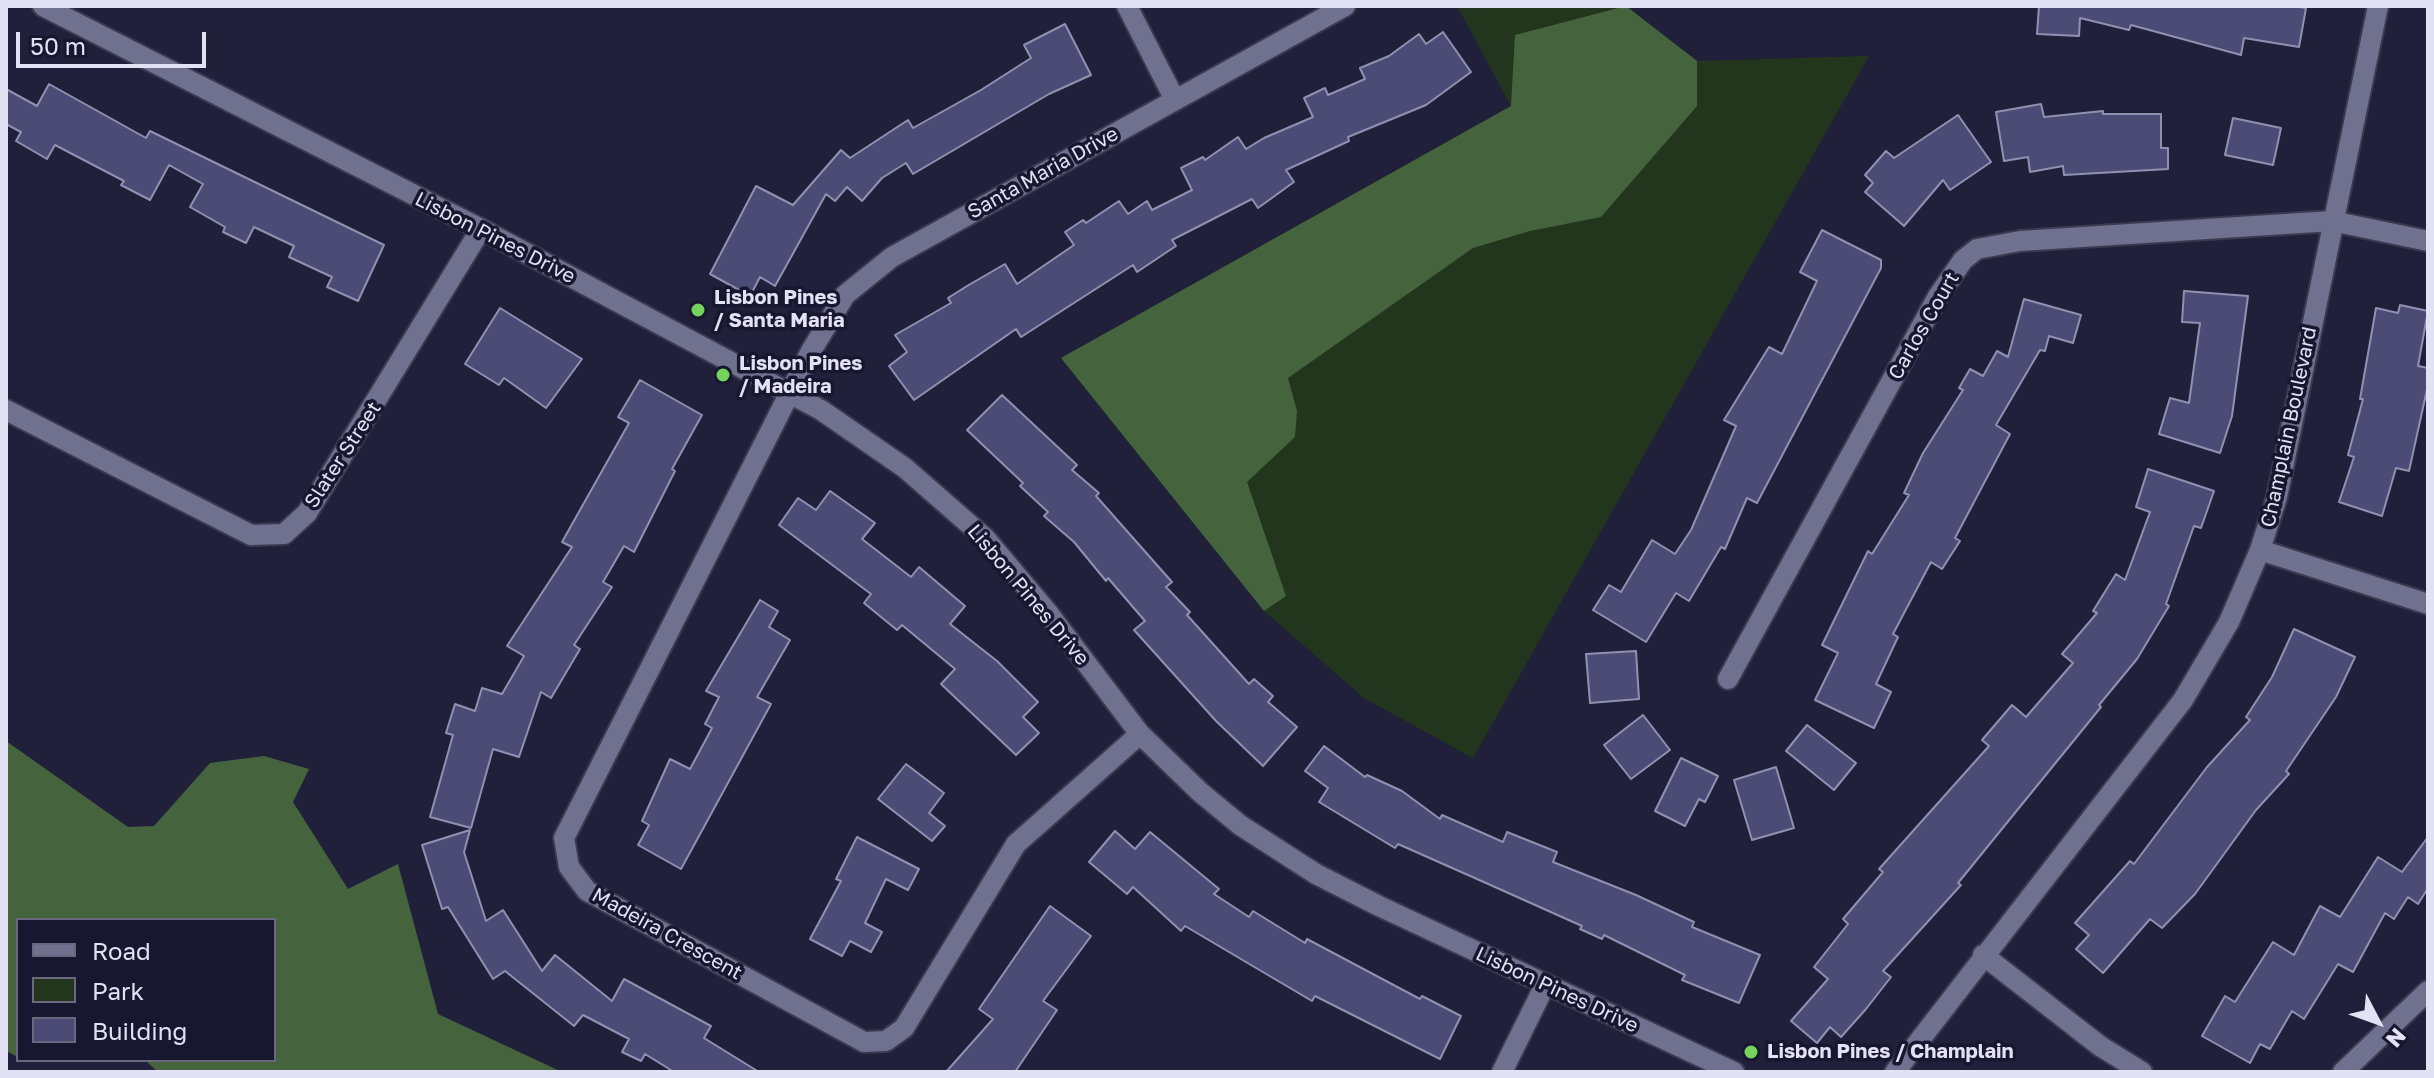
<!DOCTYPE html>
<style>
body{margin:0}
#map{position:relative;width:2434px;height:1078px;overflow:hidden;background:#21203a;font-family:"Golos Text",sans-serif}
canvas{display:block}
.frame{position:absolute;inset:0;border:8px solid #e2e2f4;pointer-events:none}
.legend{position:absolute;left:16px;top:918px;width:260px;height:144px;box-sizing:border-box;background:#181730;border:2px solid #69687e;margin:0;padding:10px 14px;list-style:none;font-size:24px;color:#e2e2f4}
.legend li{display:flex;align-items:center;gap:16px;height:40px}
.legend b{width:40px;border:2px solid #69687e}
.north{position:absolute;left:2338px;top:982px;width:80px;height:80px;-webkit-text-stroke:6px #181730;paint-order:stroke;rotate:131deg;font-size:22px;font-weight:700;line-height:32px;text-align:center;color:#e2e2f4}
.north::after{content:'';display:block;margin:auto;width:28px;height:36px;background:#e2e2f4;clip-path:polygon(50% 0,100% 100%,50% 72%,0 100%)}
.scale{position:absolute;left:16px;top:32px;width:190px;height:36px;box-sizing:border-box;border:4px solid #e2e2f4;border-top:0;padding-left:10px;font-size:24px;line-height:28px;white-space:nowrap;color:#e2e2f4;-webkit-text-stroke:6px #181730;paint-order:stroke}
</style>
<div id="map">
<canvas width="2434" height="1078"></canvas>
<div class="frame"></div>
<ul class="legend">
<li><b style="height:10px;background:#70718f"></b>Road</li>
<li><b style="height:22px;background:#22361d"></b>Park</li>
<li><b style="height:22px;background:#4c4b76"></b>Building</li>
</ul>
<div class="north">N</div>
<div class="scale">50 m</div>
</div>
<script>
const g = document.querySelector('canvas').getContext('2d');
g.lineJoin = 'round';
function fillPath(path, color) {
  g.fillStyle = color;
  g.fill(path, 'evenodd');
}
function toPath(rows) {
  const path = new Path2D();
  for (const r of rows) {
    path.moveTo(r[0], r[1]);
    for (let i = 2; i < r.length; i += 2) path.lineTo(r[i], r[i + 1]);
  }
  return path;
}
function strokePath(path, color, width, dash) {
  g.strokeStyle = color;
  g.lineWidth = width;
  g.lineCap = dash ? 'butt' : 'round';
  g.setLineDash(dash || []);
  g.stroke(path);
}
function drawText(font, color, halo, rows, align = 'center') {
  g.font = font + ' "Golos Text",sans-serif';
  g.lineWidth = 7;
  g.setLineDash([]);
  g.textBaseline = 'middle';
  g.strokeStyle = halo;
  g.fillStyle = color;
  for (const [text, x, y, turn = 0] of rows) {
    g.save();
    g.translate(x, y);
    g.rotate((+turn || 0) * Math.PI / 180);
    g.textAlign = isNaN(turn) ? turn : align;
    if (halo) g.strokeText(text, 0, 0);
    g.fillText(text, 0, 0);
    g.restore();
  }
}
fillPath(toPath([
 [1457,6,1626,6,1697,61,1869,56,1473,758,1364,698,1264,611,1061,358,1511,106]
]), '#22361d');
fillPath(toPath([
 [1626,6,1697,61,1697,106,1601,217,1530,231,1473,248,1288,378,1297,411,1295,437,1247,482,1286,596,1264,611,1061,358,1511,106,1515,35],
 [6,741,128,827,154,826,210,763,264,756,309,769,293,802,348,889,398,864,438,1014,562,1072,158,1072,145,1060,274,1060,274,920,18,920,18,1057,6,1051]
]), '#45643d');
const building = toPath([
 [2039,6,2292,6,2306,8,2299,47,2244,38,2241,55,2131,25,2129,30,2080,18,2079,36,2037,34,2039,6],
 [1065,24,1091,75,1049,94,913,174,906,163,882,178,862,201,847,187,835,201,826,194,775,286,760,277,750,296,710,274,756,186,793,205,841,150,850,158,908,120,913,128,981,90,1031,58,1024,45,1065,24],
 [1443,32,1471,72,1426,105,1348,137,1349,141,1286,170,1294,182,1258,208,1252,199,1172,240,1176,246,1137,272,1133,265,1021,337,1016,329,914,400,889,366,907,352,895,335,951,303,948,298,967,286,1005,264,1017,284,1074,245,1065,232,1083,220,1086,223,1119,201,1128,214,1147,201,1152,210,1192,190,1181,168,1203,157,1205,160,1238,137,1246,149,1264,138,1313,117,1304,98,1325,88,1328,95,1365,79,1360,68,1389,56,1419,34,1426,44,1443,32],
 [49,84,146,138,150,131,384,245,358,301,327,287,332,277,289,257,294,246,254,227,246,243,223,232,225,227,190,207,203,184,169,165,150,200,121,185,124,181,55,145,47,159,16,141,21,132,6,124,6,89,37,106,49,84],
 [2041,104,2044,117,2103,111,2103,114,2161,114,2161,148,2168,148,2168,169,2064,175,2063,166,2030,172,2028,157,2004,161,1996,112,2041,104],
 [1958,115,1991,162,1950,190,1943,180,1904,226,1865,192,1873,183,1865,175,1886,151,1894,158,1958,115],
 [2233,118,2281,128,2273,165,2225,155,2233,118],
 [1822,230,1881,260,1881,268,1757,503,1747,498,1725,549,1721,547,1689,601,1676,593,1646,642,1593,610,1609,585,1621,592,1652,540,1675,554,1691,530,1736,426,1724,420,1769,347,1782,354,1817,281,1800,272,1822,230],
 [2184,291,2248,296,2232,416,2220,453,2159,434,2170,398,2189,403,2200,323,2182,322,2184,291],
 [2024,299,2081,315,2073,343,2049,336,2045,351,2040,350,1996,425,2010,434,1955,538,1960,541,1942,569,1931,562,1893,634,1898,637,1876,684,1891,692,1874,728,1815,700,1838,653,1822,645,1868,551,1872,554,1909,495,1904,493,1923,453,1963,390,1959,388,1970,369,1983,376,1997,351,2008,357,2024,299],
 [2400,305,2428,311,2418,366,2428,368,2428,385,2409,471,2396,468,2382,516,2339,502,2354,457,2348,455,2363,399,2360,399,2376,308,2398,313,2400,305],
 [500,308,582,359,546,408,504,378,499,385,465,364,500,308],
 [640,380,702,415,672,469,675,471,634,552,624,546,603,582,612,587,574,645,580,649,551,698,541,692,519,757,493,749,471,828,430,817,453,735,446,733,455,704,475,711,482,688,502,694,524,656,507,646,572,547,562,542,629,423,618,417,640,380],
 [1002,395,1077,465,1072,470,1099,493,1096,496,1172,582,1166,587,1190,612,1187,615,1249,684,1254,679,1273,696,1268,702,1297,727,1263,766,1216,721,1134,630,1145,621,1108,578,1106,581,1074,542,1044,516,1048,512,1020,486,1023,483,967,430,1002,395],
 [2148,469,2214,491,2201,528,2194,526,2166,604,2169,606,2137,659,2099,705,2101,707,1958,883,1961,885,1883,971,1891,977,1866,1009,1841,1037,1830,1027,1817,1043,1791,1021,1828,979,1814,967,1848,924,1843,919,1883,872,1879,869,1989,746,1982,740,2012,705,2026,717,2073,663,2062,654,2097,613,2093,611,2116,574,2125,580,2150,512,2136,507,2148,469],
 [830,491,875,523,862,539,911,577,919,567,965,606,950,624,997,661,1038,702,1023,717,1039,733,1016,755,941,684,955,669,902,625,897,630,864,603,871,594,779,525,798,498,816,510,830,491],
 [760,600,778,611,769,627,790,640,757,697,771,704,681,869,638,845,649,825,642,821,670,759,690,769,712,728,705,724,719,697,706,691,760,600],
 [2294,629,2355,657,2336,697,2286,771,2289,774,2256,810,2195,894,2162,928,2150,919,2103,973,2076,949,2089,935,2075,923,2130,861,2134,864,2207,767,2250,720,2246,717,2272,677,2294,629],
 [1636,651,1639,699,1590,703,1586,654,1636,651],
 [1643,715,1670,750,1631,779,1604,745,1643,715],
 [1807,725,1856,763,1834,790,1786,751,1807,725],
 [1324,746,1365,777,1367,775,1402,791,1440,819,1442,815,1503,842,1507,832,1557,852,1553,862,1636,895,1694,922,1692,927,1760,955,1739,1003,1682,980,1685,975,1604,935,1602,939,1580,929,1582,926,1486,883,1398,844,1395,848,1319,802,1328,788,1305,771,1324,746],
 [1681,758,1718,776,1705,802,1699,799,1685,826,1655,811,1681,758],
 [906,764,944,793,929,813,945,826,932,841,878,799,906,764],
 [1776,767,1794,828,1752,840,1734,780,1776,767],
 [470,830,464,852,486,921,503,910,542,971,555,955,612,1001,624,979,711,1026,704,1038,759,1072,674,1072,645,1054,641,1061,622,1052,629,1039,583,1015,574,1026,505,971,493,979,448,907,442,909,422,845,470,830],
 [1115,831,1135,849,1150,832,1219,889,1214,894,1249,917,1253,911,1305,943,1307,939,1420,999,1422,996,1461,1016,1440,1059,1315,996,1312,1001,1185,926,1181,931,1133,887,1127,894,1089,862,1115,831],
 [857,837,919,869,908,890,886,879,865,923,882,932,871,952,850,941,842,956,810,939,841,881,836,879,857,837],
 [2428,837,2428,888,2418,904,2408,897,2394,919,2385,913,2353,972,2338,964,2304,1019,2292,1011,2270,1049,2260,1044,2250,1063,2202,1036,2225,996,2235,1002,2273,942,2294,955,2320,906,2340,917,2378,857,2402,872,2428,837],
 [1050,906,1091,936,1043,1001,1057,1010,1015,1072,946,1072,993,1019,979,1009,1050,906]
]);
fillPath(building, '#4c4b76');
strokePath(building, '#9091b1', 2);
const minor = toPath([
 [43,6,481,229,821,410,905,468,985,538,1049,614,1140,734,1200,792,1240,825,1316,874,1379,906,1734,1072],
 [1127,6,1175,100],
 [6,410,251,535,284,534,307,513,481,229],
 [2260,550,2428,604],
 [1728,679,1937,298,1963,260,1977,249,2020,241,2332,221,2428,241],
 [1140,734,1016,844,904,1028,886,1041,864,1042,587,891,569,867,564,838,811,351,845,295,892,257,1345,6],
 [1983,955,2100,1046,2142,1072],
 [1502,1072,1545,985],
 [1895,1072,2183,700,2229,622,2260,550,2277,497,2378,6],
 [2343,1072,2428,991]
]);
strokePath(minor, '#3b394f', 24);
strokePath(minor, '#70718f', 20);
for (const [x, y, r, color] of [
 [698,310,8,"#75d25b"],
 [723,375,8,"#75d25b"],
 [1751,1052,8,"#75d25b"]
]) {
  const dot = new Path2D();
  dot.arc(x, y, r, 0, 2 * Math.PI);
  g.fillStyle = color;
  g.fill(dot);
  strokePath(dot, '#181730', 3);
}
drawText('20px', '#e2e2f4', '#181730', [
 ["Santa Maria Drive",1043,173,-29],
 ["Lisbon Pines Drive",495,238,27],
 ["Carlos Court",1924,326,-60],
 ["Champlain Boulevard",2289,427,-78],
 ["Slater Street",343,455,-57],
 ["Lisbon Pines Drive",1028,595,50],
 ["Madeira Crescent",667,934,29],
 ["Lisbon Pines Drive",1557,990,25]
]);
drawText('bold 20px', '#e2e2f4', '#181730', [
 ["Lisbon Pines",714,298],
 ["/ Santa Maria",714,321],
 ["Lisbon Pines",739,364],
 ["/ Madeira",739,387],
 ["Lisbon Pines / Champlain",1767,1052]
], 'left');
</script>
